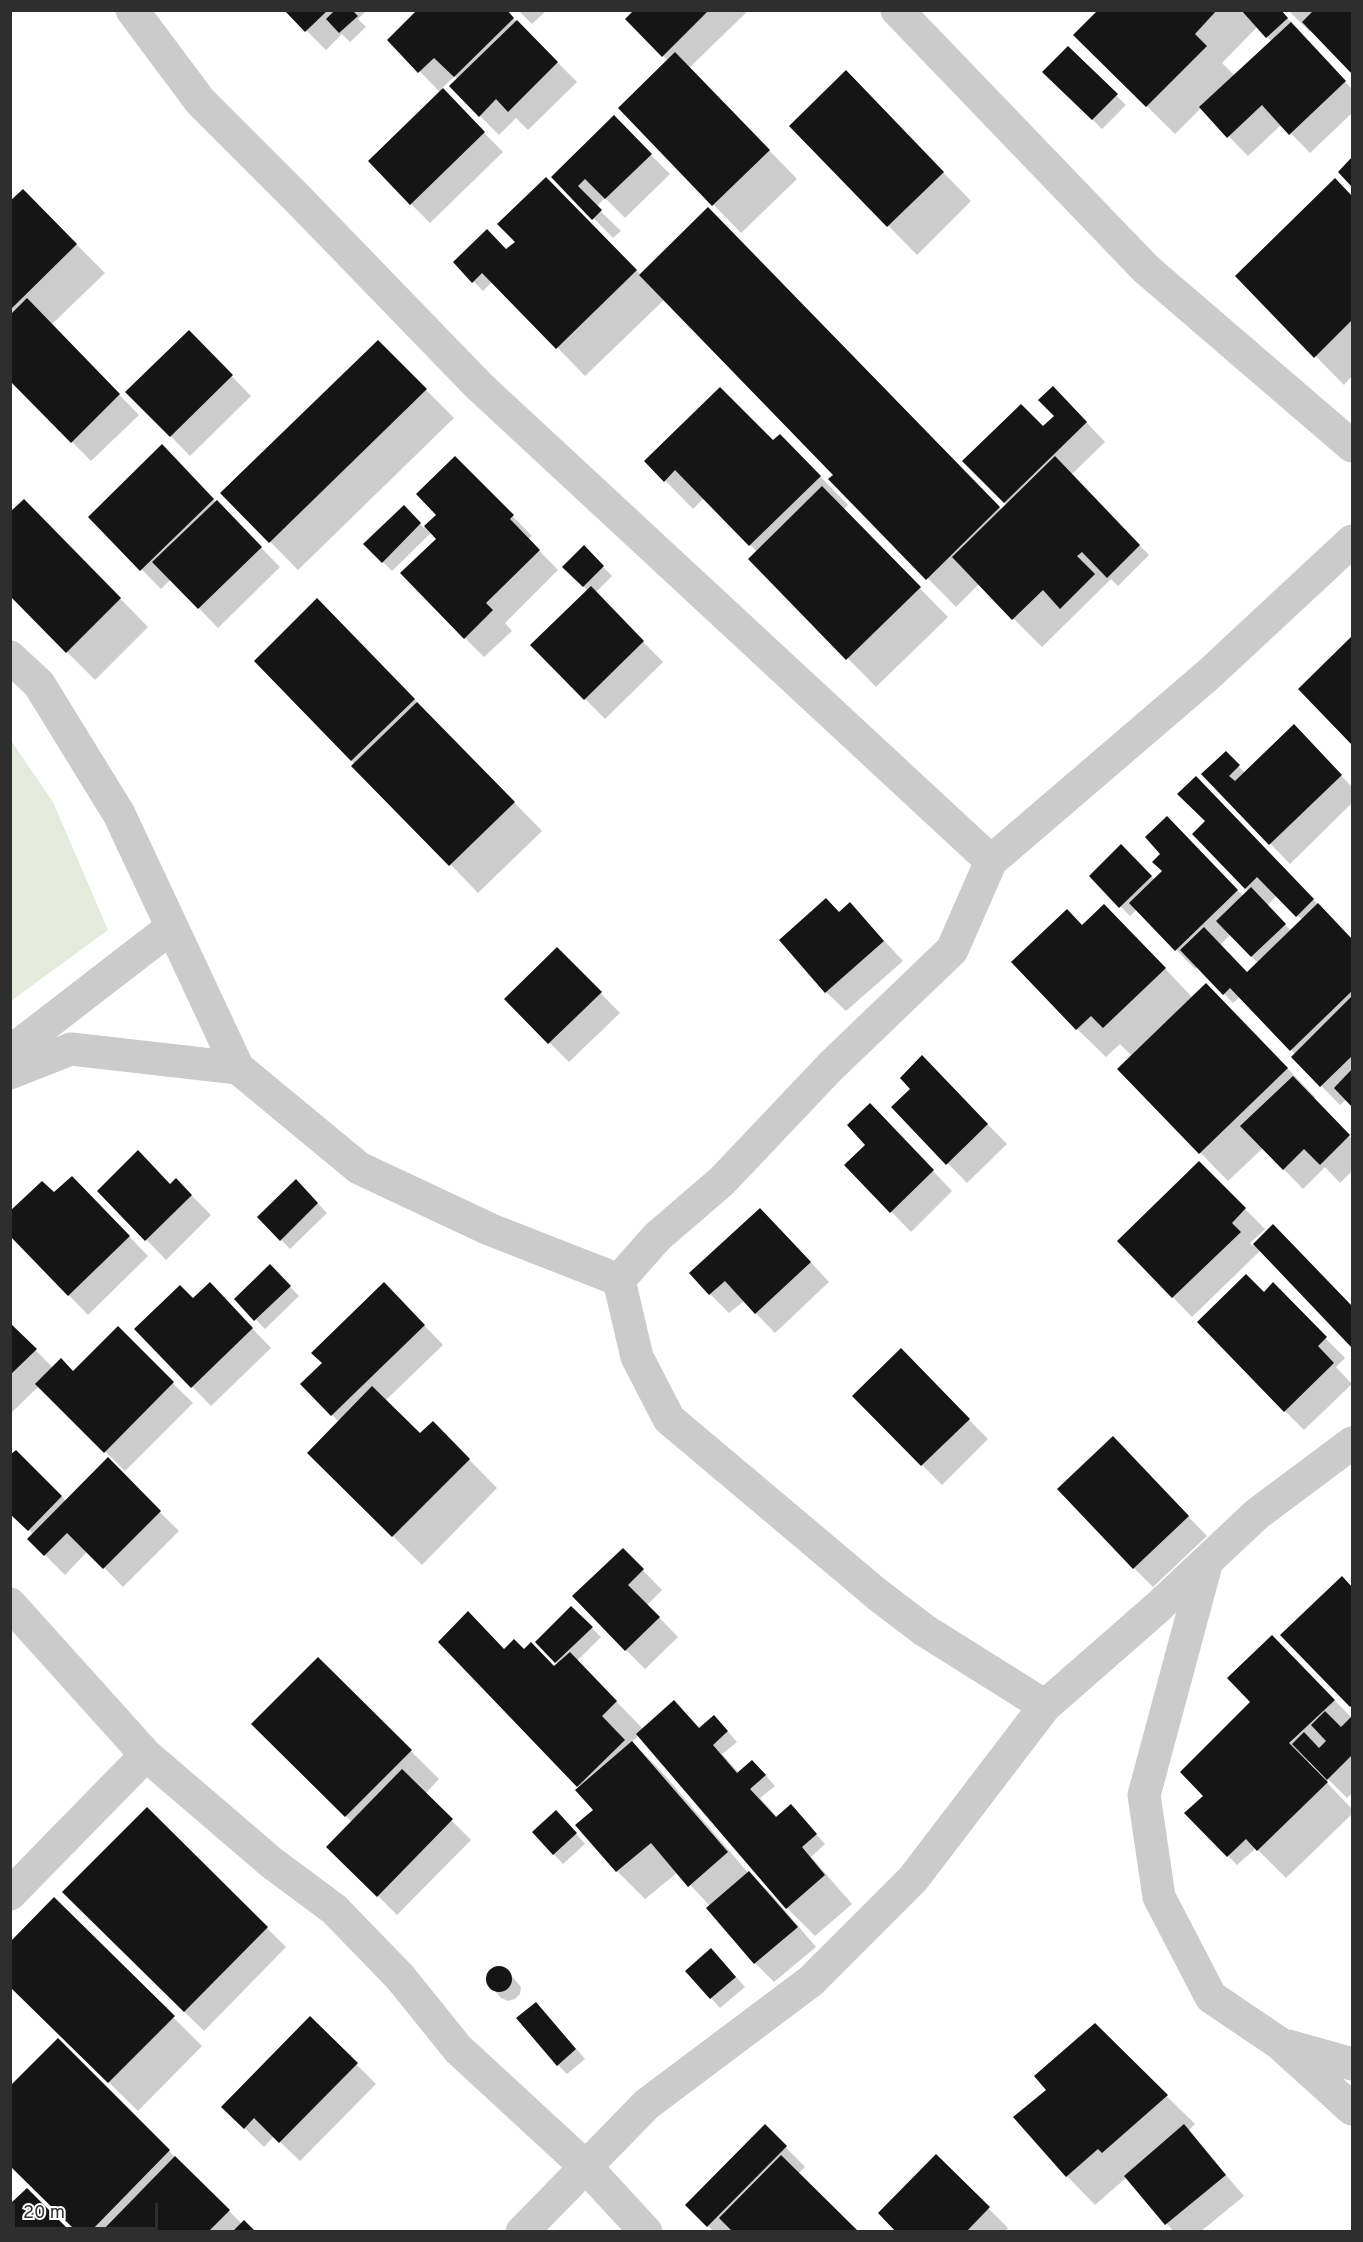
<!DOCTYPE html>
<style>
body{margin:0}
#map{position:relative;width:1363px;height:2242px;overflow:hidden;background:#fff;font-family:Overpass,sans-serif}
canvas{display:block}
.frame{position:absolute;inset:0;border:12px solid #2e2e2e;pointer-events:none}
.scale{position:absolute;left:12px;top:2203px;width:146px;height:27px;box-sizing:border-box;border:3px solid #2e2e2e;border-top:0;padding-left:8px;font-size:18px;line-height:21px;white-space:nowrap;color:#2e2e2e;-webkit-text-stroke:4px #fff;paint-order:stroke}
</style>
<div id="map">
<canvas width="1363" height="2242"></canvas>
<div class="frame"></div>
<div class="scale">20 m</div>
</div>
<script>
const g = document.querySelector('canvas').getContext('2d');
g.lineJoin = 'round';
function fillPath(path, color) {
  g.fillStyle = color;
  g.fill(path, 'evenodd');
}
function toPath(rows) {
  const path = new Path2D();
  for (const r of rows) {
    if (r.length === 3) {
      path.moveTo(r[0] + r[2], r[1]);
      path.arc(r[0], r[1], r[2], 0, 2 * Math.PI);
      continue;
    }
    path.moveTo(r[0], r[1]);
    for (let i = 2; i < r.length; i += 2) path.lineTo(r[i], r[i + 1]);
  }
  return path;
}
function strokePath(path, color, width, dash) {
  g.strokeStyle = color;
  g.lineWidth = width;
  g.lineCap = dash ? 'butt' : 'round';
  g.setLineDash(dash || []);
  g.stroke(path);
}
fillPath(toPath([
 [10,739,53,802,108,930,11,1001]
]), '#e5ebdc');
fillPath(toPath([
 [286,10,367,10,358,19,366,27,350,42,342,34,326,50],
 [505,10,577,82,528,130,516,118,499,135,480,116,455,76,441,89,503,152,430,223,411,204,440,92,389,40],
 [518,10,547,10,532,24],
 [636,10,749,10,689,68,797,179,741,233,620,108,668,61,627,19],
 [1100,10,1280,10,1352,89,1352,113,1310,153,1282,124,1248,156,1201,108,1175,134,1075,35],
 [1257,27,1272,42,1235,76,1222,63],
 [1288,10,1352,10,1352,72,1311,30,1309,31],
 [1068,48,1126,105,1102,129,1044,72],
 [874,101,971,201,917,255,791,126],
 [614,118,670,174,625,218,605,198,596,207,621,231,613,238,553,177],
 [1335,180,1352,198,1352,376,1344,385,1237,276],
 [23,191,105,273,51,325,139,415,91,461,10,379,10,203],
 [591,224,641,275,737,237,1002,510,1007,505,964,461,1043,428,1072,407,1105,442,1071,475,1149,555,1118,586,1111,579,1042,647,979,584,956,607,830,479,835,475,665,299,585,376,493,281,483,291,455,262,506,251],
 [189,332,251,396,190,456,128,392],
 [378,342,454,418,298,570,222,493],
 [773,442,808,464,848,505,843,510,948,617,876,687,750,559,757,552,704,498,693,509,646,461],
 [455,458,532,536,528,539,558,570,505,623,512,631,484,657,465,638,438,539,432,532,392,571,365,544,404,507,424,528,438,515],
 [181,466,280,567,218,628,171,579,161,589,90,517],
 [52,529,148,627,95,680,67,652],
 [584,547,612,576,595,593,663,662,605,719,532,645,588,591,564,567],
 [346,629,542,831,478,893,256,661],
 [1352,638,1352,743,1300,689],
 [1313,746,1352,787,1352,803,1290,864,1203,774,1226,753,1245,773],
 [1215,797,1352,940,1352,1105,1347,1099,1340,1105,1293,1057,1295,1054,1240,997,1233,1003,1198,967,1195,969,1137,909,1130,916,1091,876,1121,847,1155,880,1164,871,1187,838,1244,897,1249,892,1194,834,1207,821],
 [1277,895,1302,920,1291,931,1267,906],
 [1231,934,1258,963,1247,974,1220,945],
 [850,904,903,961,846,1011,826,992,839,913],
 [1082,927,1133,935,1193,998,1234,1013,1315,1097,1314,1099,1352,1139,1352,1171,1340,1183,1325,1167,1303,1189,1263,1148,1228,1181,1119,1069,1132,1056,1120,1044,1106,1057,1077,1029],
 [557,949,620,1013,569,1062,506,999],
 [941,1077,1007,1144,967,1183,893,1107],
 [889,1125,952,1191,911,1232,846,1165],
 [1199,1163,1265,1229,1250,1243,1253,1246,1273,1226,1352,1308,1352,1345,1261,1250,1192,1317,1119,1241],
 [176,1180,211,1215,166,1260,99,1191,171,1185],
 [306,1191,327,1213,290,1249,259,1217],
 [91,1197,148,1256,88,1315,10,1234],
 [780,1229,829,1282,775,1333,744,1301,729,1313,710,1294],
 [270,1266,299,1296,265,1329,236,1299],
 [1273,1285,1345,1358,1336,1367,1352,1384,1304,1430,1285,1411,1264,1294],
 [193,1300,229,1304,271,1348,211,1406,136,1329],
 [404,1304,443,1345,385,1401,420,1435,433,1423,497,1488,422,1565,309,1453,339,1422,302,1384],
 [10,1324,53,1368,74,1373,118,1329,193,1403,125,1471,39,1386,10,1414],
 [901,1351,988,1439,942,1485,854,1396],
 [16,1452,66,1501,107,1460,179,1531,123,1587,88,1551,65,1575,29,1539,33,1534,10,1512],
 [1132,1458,1207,1536,1153,1587,1134,1568],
 [623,1550,662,1590,647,1605,678,1637,645,1669,626,1650],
 [1342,1578,1352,1589,1352,1707,1283,1635],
 [571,1608,601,1637,577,1661,643,1729,674,1702,700,1728,723,1726,737,1742,722,1754,739,1773,762,1771,775,1786,760,1798,778,1818,800,1816,825,1844,811,1857,852,1904,815,1936,787,1908,639,1735,632,1742,661,1771,749,1874,769,1892,816,1947,774,1982,755,1963,710,1906,678,1872,645,1899,617,1871,595,1810,580,1788,440,1642,524,1651,555,1668,559,1665,537,1642],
 [1272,1637,1352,1718,1352,1793,1347,1798,1310,1761,1308,1763,1352,1809,1352,1814,1286,1878,1256,1848,1237,1865,1186,1813,1203,1798,1250,1705],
 [318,1659,439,1779,425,1794,471,1840,397,1915,328,1846,352,1822,253,1724],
 [147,1809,286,1947,204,2031,165,1993],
 [566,1822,585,1844,563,1864,534,1833],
 [54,1899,202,2046,138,2111,10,1985],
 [721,1960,745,1987,720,2008,687,1971],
 [500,1967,507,1970,521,1987,520,1994,515,1999,508,2001,501,1998,487,1981,488,1974,493,1968],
 [545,2013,585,2059,567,2074,558,2065],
 [310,2018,376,2084,300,2161,274,2136,264,2147,223,2107],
 [1094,2025,1195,2124,1188,2131,1244,2196,1200,2232,1174,2232,1127,2177,1095,2205,1067,2176,1015,2118,1048,2090],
 [58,2040,242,2224,254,2232,79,2232],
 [765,2126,805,2167,798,2174,856,2232,714,2232,687,2205],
 [936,2156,1008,2228,1005,2232,898,2232]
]), '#0003');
fillPath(toPath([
 [284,10,328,10,305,32],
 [335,10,352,10,358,16,339,33,326,19],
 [417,10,507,10,514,18,454,77,434,58,418,73,387,40],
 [634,10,709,10,662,57,625,19],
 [1098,10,1217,10,1195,34,1207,46,1146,107,1073,35],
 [1241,10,1281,10,1288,18,1266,38],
 [1314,10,1352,10,1352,74,1302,22],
 [517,20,558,62,508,112,496,99,479,117,449,86],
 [1291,22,1346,81,1289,135,1262,105,1227,138,1199,107],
 [1068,46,1118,94,1092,120,1042,72],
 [675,52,770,150,712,206,618,108],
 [846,70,944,172,887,227,789,126],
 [443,88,485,132,410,205,368,161],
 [614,115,652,154,605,199,585,179,578,186,602,210,592,220,551,177],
 [1352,157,1352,187,1338,172],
 [546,177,637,270,556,349,482,273,472,283,453,262,487,229,506,249,515,242,497,224],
 [1335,178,1352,196,1352,320,1314,358,1235,276],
 [23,189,77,244,10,310,10,201],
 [708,207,1000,507,926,580,828,479,833,475,639,275],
 [27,298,120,394,71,443,10,381,10,315],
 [189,330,233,375,170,437,125,392],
 [378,340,427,389,269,543,220,493],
 [1053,386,1087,422,1004,503,962,461,1021,404,1043,426,1054,416,1038,400],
 [720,387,773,440,780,434,821,476,749,546,675,470,664,482,644,461],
 [162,444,214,499,140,571,88,517],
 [455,456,514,515,510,519,540,550,486,603,493,610,464,639,400,573,436,539,424,526,436,515,416,494],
 [1055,456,1140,545,1107,578,1082,552,1077,556,1095,574,1060,609,1043,590,1012,620,952,557],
 [822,486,921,587,846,660,748,559],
 [24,499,121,598,66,653,10,596,10,512],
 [217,500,262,547,198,609,152,562],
 [404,505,421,523,382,563,363,544],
 [584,545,604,566,583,587,562,567],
 [591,586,644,641,584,700,530,645],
 [317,598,415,699,351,761,254,661],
 [1352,636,1352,745,1298,689],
 [417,702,515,802,449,866,351,766],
 [1294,724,1342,775,1269,845,1201,774,1226,751,1240,765,1229,776,1235,781],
 [1196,776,1314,899,1296,917,1257,877,1245,889,1192,834,1205,821,1177,794],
 [1167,816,1238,890,1175,951,1129,903,1162,871,1152,862,1160,854,1145,837],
 [1121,844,1152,876,1119,908,1089,876],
 [1251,887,1286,924,1251,957,1216,921],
 [826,898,839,912,850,902,884,941,825,993,779,940],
 [1318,903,1352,939,1352,991,1290,1051,1230,988,1223,995,1180,950,1204,927,1247,972],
 [1104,904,1166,968,1103,1028,1091,1016,1076,1030,1011,962,1067,909,1082,925],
 [557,947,602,992,548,1044,504,999],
 [1206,983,1288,1068,1199,1154,1117,1069],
 [1352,996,1352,1056,1320,1087,1291,1057],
 [922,1055,988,1124,946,1165,891,1107,910,1089,900,1078],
 [1352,1069,1352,1107,1334,1088],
 [1293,1076,1350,1135,1320,1165,1304,1149,1283,1170,1240,1126],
 [870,1103,934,1170,890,1213,844,1165,865,1145,847,1125],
 [138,1150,170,1184,176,1178,192,1195,145,1241,97,1191],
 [1199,1161,1246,1208,1232,1223,1241,1232,1172,1298,1117,1241],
 [72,1176,130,1236,68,1296,10,1236,10,1211,42,1181,54,1192],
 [296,1179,318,1203,280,1241,257,1217],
 [760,1208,811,1262,755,1314,725,1281,709,1295,689,1273],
 [1273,1224,1352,1306,1352,1348,1253,1244],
 [270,1264,291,1286,254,1321,234,1299],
 [1246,1274,1264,1292,1273,1282,1327,1337,1318,1346,1334,1363,1284,1412,1197,1322],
 [210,1282,253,1328,191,1388,134,1329,180,1285,193,1298],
 [384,1282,425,1325,331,1416,300,1384,322,1363,311,1353],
 [10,1323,37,1349,10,1375],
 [118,1326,174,1382,104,1453,35,1384,61,1358,73,1371],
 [901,1348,970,1419,921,1466,852,1396],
 [372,1386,420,1433,433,1421,470,1459,392,1537,307,1453],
 [1113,1436,1189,1516,1133,1569,1057,1489],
 [16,1450,62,1496,28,1531,10,1514,10,1455],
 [108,1457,161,1511,103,1569,67,1533,44,1556,27,1539],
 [623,1548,644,1569,628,1585,660,1617,625,1651,572,1596],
 [1342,1576,1352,1587,1352,1705,1350,1707,1280,1635],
 [571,1606,593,1627,555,1663,535,1642],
 [468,1611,504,1649,514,1639,524,1649,531,1642,554,1666,570,1652,617,1701,602,1716,625,1740,577,1787,438,1642],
 [1272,1635,1335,1700,1289,1743,1328,1782,1257,1851,1246,1839,1227,1857,1184,1813,1203,1796,1180,1772,1250,1702,1227,1678],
 [318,1657,412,1750,345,1817,251,1724],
 [674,1700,699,1728,714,1715,728,1731,713,1745,737,1773,752,1760,766,1775,750,1789,776,1817,791,1804,817,1834,802,1847,825,1875,786,1909,636,1734],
 [1325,1711,1341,1727,1352,1716,1352,1755,1327,1780,1292,1744,1304,1732,1319,1748,1326,1741,1311,1725],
 [632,1741,728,1852,688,1887,651,1843,616,1872,575,1825,593,1810,575,1790],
 [402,1769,453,1819,377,1897,326,1847],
 [147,1807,268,1927,184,2012,62,1892],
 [556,1810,577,1833,553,1855,532,1832],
 [749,1871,798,1927,754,1964,706,1908],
 [54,1897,175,2016,108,2083,10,1987,10,1942],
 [711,1948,736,1977,710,1999,685,1971],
 [499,1979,13],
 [536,2002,576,2049,557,2066,516,2018],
 [310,2016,358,2063,279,2143,254,2118,244,2129,221,2107],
 [1095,2023,1168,2095,1102,2153,1098,2149,1066,2177,1013,2117,1046,2090,1034,2076],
 [58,2038,170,2150,90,2232,77,2232,10,2166,10,2086],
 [765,2124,787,2146,707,2227,685,2205],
 [1184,2124,1226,2175,1165,2225,1124,2176],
 [936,2154,990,2207,966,2232,896,2232,878,2213],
 [781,2155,857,2230,856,2232,733,2232,719,2218],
 [175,2156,230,2210,208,2232,101,2232],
 [27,2188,71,2232,10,2232,10,2204],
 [244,2220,256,2232,232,2232]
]), '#151515');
strokePath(toPath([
 [132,10,200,101,296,197,479,386,991,861],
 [897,10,1146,269,1352,446],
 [10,657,39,684,119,814,238,1068,359,1168,489,1229,619,1280],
 [10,1052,172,927],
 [10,1073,71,1049,238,1068],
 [619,1280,657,1237,722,1181,831,1066,952,950,991,861,1208,675,1352,541],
 [619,1280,637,1357,669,1419,878,1595,924,1630,1045,1706],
 [1207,1561,1144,1795,1159,1897,1211,1997,1279,2043,1352,2109],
 [10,1604,146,1755,272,1863,334,1909,400,1977,458,2049,587,2168,646,2232],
 [10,1894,146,1755],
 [1288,2046,1352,2064],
 [522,2232,647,2104,811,1981,913,1879,1045,1706,1157,1608,1257,1514,1352,1443]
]), '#cbcbcb', 33);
</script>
